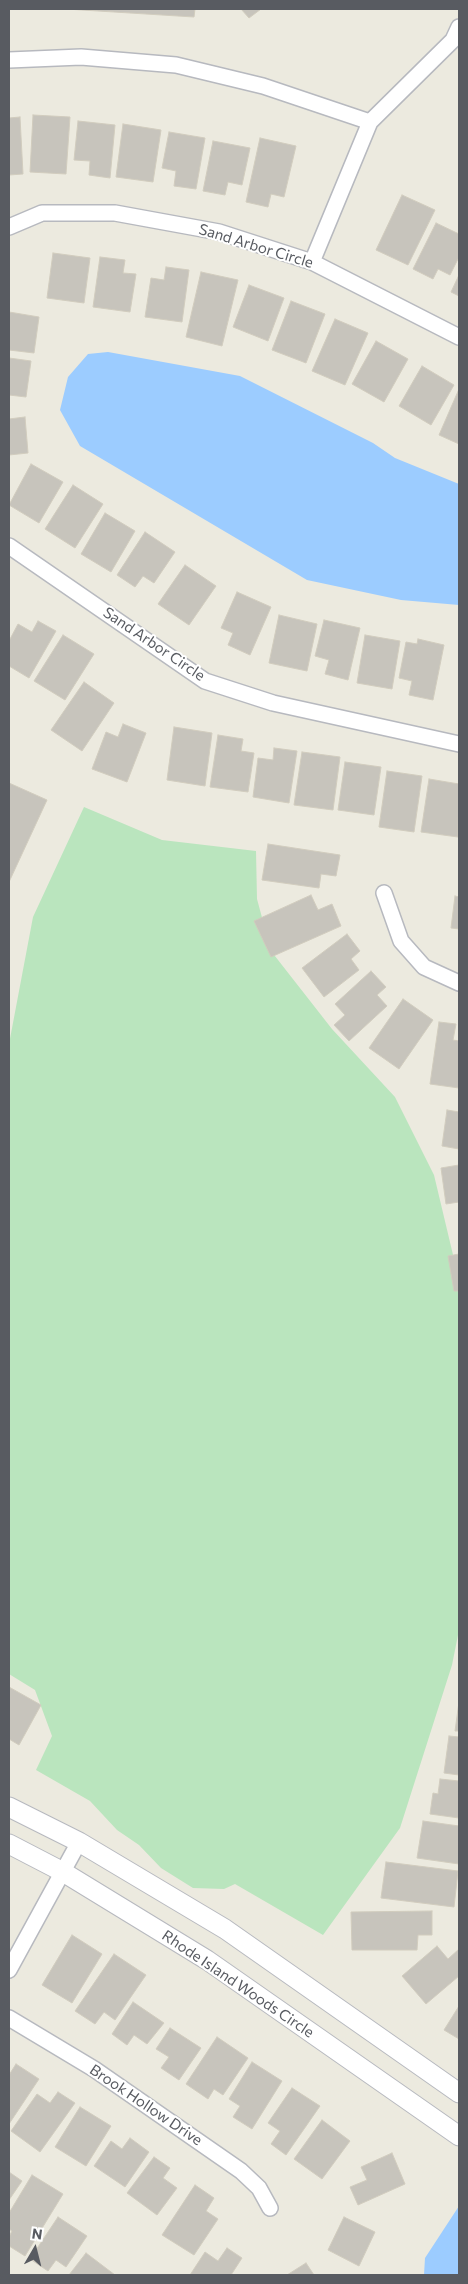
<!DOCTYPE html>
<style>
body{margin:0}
#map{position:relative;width:468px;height:2284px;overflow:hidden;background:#eceadf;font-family:Commissioner,sans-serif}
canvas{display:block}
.frame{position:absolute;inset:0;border:10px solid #585b61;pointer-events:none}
.north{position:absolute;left:10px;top:2224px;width:50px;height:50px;-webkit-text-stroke:4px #fff;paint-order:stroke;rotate:8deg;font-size:14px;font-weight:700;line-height:20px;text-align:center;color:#585b61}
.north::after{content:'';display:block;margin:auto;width:18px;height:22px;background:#585b61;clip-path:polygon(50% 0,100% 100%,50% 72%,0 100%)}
</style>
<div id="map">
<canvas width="468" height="2284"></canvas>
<div class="frame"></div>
<div class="north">N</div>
</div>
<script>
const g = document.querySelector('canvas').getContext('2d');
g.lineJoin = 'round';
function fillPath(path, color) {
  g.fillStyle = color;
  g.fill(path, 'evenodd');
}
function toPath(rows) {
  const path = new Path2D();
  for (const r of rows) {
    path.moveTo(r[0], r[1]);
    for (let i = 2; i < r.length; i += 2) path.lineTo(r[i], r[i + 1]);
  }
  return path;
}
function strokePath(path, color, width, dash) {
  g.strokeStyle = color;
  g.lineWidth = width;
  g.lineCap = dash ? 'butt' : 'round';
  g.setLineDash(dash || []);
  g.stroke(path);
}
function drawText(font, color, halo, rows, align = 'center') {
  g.font = font + ' Commissioner,sans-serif';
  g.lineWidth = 4;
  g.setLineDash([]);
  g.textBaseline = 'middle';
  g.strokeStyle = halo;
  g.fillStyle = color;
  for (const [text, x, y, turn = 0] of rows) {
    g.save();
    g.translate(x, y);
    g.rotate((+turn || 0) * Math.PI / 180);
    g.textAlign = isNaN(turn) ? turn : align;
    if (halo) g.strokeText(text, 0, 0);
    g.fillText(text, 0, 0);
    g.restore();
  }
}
fillPath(toPath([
 [84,807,162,840,256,851,257,899,271,951,332,1029,395,1097,434,1175,459,1280,459,1630,452,1665,400,1828,323,1935,235,1884,224,1889,193,1888,161,1868,139,1845,117,1830,90,1801,36,1770,52,1736,35,1690,9,1674,9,1044,33,917]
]), '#bae5be');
fillPath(toPath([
 [108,352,240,376,373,443,395,458,459,484,459,605,401,600,307,580,80,446,60,410,68,377,88,354],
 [459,2206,459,2275,424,2275,425,2258]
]), '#9cccff');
const building = toPath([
 [66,9,195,9,194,17,66,9],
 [241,9,261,9,249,18,241,9],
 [33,115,70,117,66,174,30,172,33,115],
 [20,117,23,174,9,175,9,118,20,117],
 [78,121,115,125,110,178,89,175,90,161,74,160,78,121],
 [123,124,161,130,153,182,116,177,123,124],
 [169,132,205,138,196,189,174,186,176,171,162,168,169,132],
 [260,138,296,146,284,197,271,194,268,207,246,202,260,138],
 [213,141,250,148,242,185,228,182,225,195,203,191,213,141],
 [402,195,435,210,408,265,376,250,402,195],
 [436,223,459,234,459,257,450,275,438,269,433,279,413,269,436,223],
 [53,253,90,258,84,303,47,298,53,253],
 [100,257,125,260,123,273,136,274,130,312,93,307,100,257],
 [166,267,189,270,182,322,145,317,151,278,164,280,166,267],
 [201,272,238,280,222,346,186,337,201,272],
 [459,275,459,296,451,292,459,275],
 [249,285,284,298,268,341,233,327,249,285],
 [291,301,325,314,306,363,272,350,291,301],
 [9,312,39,317,34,353,9,350,9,312],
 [335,319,368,333,345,385,312,371,335,319],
 [376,341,408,359,384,402,352,384,376,341],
 [9,358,31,361,26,397,9,395,9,358],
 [422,366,454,385,431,425,399,406,422,366],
 [459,389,459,444,439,435,459,389],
 [25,417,28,453,9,455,9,419,25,417],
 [31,464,63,482,39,523,9,505,31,464],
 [73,485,103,504,75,548,45,529,73,485],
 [105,513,135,531,111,572,81,554,105,513],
 [145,532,175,552,154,583,143,576,135,587,117,575,145,532],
 [185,565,216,586,189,625,158,604,185,565],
 [237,592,271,607,250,655,228,645,233,633,221,628,237,592],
 [279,615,317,624,307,671,269,663,279,615],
 [324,620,360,628,348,680,325,674,329,660,315,656,324,620],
 [38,621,56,631,29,678,9,666,9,641,18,624,32,632,38,621],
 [63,635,94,654,65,700,34,681,63,635],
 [365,635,400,641,392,689,357,683,365,635],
 [418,639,444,645,433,700,409,695,412,681,399,678,406,642,417,644,418,639],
 [84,682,114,703,82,751,51,730,84,682],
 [123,724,146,733,127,782,92,769,106,732,118,737,123,724],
 [174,727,212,733,205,786,167,780,174,727],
 [218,735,243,739,241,751,254,753,248,792,210,787,218,735],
 [274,748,297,751,289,803,253,797,258,758,273,760,274,748],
 [302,752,340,757,333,810,294,805,302,752],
 [345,762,381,767,374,815,338,810,345,762],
 [387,771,422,776,414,832,379,827,387,771],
 [429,779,459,784,458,837,421,832,429,779],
 [9,783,47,800,9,882,9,783],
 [268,844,340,855,336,876,321,874,319,888,262,880,268,844],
 [311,895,318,910,332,904,341,926,271,957,254,921,311,895],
 [455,896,459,897,459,929,451,928,455,896],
 [347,934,360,951,351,959,359,970,324,997,302,968,347,934],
 [371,971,386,987,377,995,387,1006,349,1041,334,1025,345,1015,335,1004,371,971],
 [403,999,433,1020,399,1069,369,1048,403,999],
 [439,1022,456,1024,453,1040,459,1041,459,1088,430,1084,439,1022],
 [447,1110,459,1112,459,1149,442,1146,447,1110],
 [459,1165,459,1202,446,1204,441,1168,459,1165],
 [459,1254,459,1291,454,1291,448,1256,459,1254],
 [9,1687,41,1705,19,1745,9,1739,9,1687],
 [459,1702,459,1731,455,1731,459,1702],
 [449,1736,459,1737,459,1775,444,1773,449,1736],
 [440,1779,459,1781,459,1818,430,1814,433,1793,438,1794,440,1779],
 [423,1821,459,1826,459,1864,417,1858,423,1821],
 [386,1862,458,1871,454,1907,381,1898,386,1862],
 [432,1911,432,1935,418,1935,417,1950,352,1950,351,1912,432,1911],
 [72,1935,102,1954,72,2003,42,1985,72,1935],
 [437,1946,448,1959,459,1949,459,1976,426,2004,402,1976,437,1946],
 [114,1954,146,1975,115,2020,104,2012,95,2024,75,2011,114,1954],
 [133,2002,164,2023,147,2044,134,2035,127,2045,112,2034,133,2002],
 [459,2006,459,2039,444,2030,459,2006],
 [170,2028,201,2048,179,2080,161,2068,169,2057,156,2049,170,2028],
 [217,2037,248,2058,223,2095,214,2089,208,2099,186,2084,217,2037],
 [252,2062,282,2081,252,2129,233,2117,240,2106,229,2099,252,2062],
 [16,2064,39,2079,9,2124,9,2075,16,2064],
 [292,2088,320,2106,286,2155,271,2144,280,2131,268,2123,292,2088],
 [58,2092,75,2103,40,2152,11,2131,37,2094,50,2103,58,2092],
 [80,2107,111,2126,86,2166,55,2147,80,2107],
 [322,2120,350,2141,322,2179,294,2159,322,2120],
 [130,2138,149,2152,125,2187,94,2166,111,2141,122,2149,130,2138],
 [392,2153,405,2184,358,2205,350,2187,367,2180,361,2167,392,2153],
 [154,2157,170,2168,163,2178,177,2188,157,2215,127,2193,154,2157],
 [9,2172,22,2181,9,2200,9,2172],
 [32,2175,63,2194,25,2256,9,2246,9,2237,12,2231,9,2229,9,2213,32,2175],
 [195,2185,214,2198,206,2211,218,2219,194,2255,162,2235,195,2185],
 [58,2217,87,2236,66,2267,56,2260,48,2271,30,2259,58,2217],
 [344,2217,375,2232,359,2266,328,2250,344,2217],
 [227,2248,242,2258,231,2275,190,2275,205,2252,218,2261,227,2248],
 [86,2253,115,2275,69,2275,86,2253],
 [306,2263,314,2275,287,2275,306,2263]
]);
fillPath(building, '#c7c4bc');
strokePath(building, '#d1ccbe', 1);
const minor = toPath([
 [9,60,81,57,176,65,263,86,370,122],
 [9,227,42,213,115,213,219,232,312,262,459,337],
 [312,262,370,122,453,40,459,27],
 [9,546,205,681,273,703,459,744],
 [384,893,401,941,424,967,459,983],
 [9,1970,79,1842],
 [9,2018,94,2069,241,2171,259,2188,270,2208]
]);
const tertiary = toPath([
 [9,1807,79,1842,225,1929,459,2093],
 [9,1844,63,1872,207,1960,459,2136]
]);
strokePath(minor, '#b7b9bf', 18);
strokePath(tertiary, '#b7b9bf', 21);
strokePath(minor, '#fff', 15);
strokePath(tertiary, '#fff', 19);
drawText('15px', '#585b61', '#fff', [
 ["Sand Arbor Circle",256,246,17],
 ["Sand Arbor Circle",154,644,34],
 ["Rhode Island Woods Circle",238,1984,34],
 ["Brook Hollow Drive",146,2105,34]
]);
</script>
